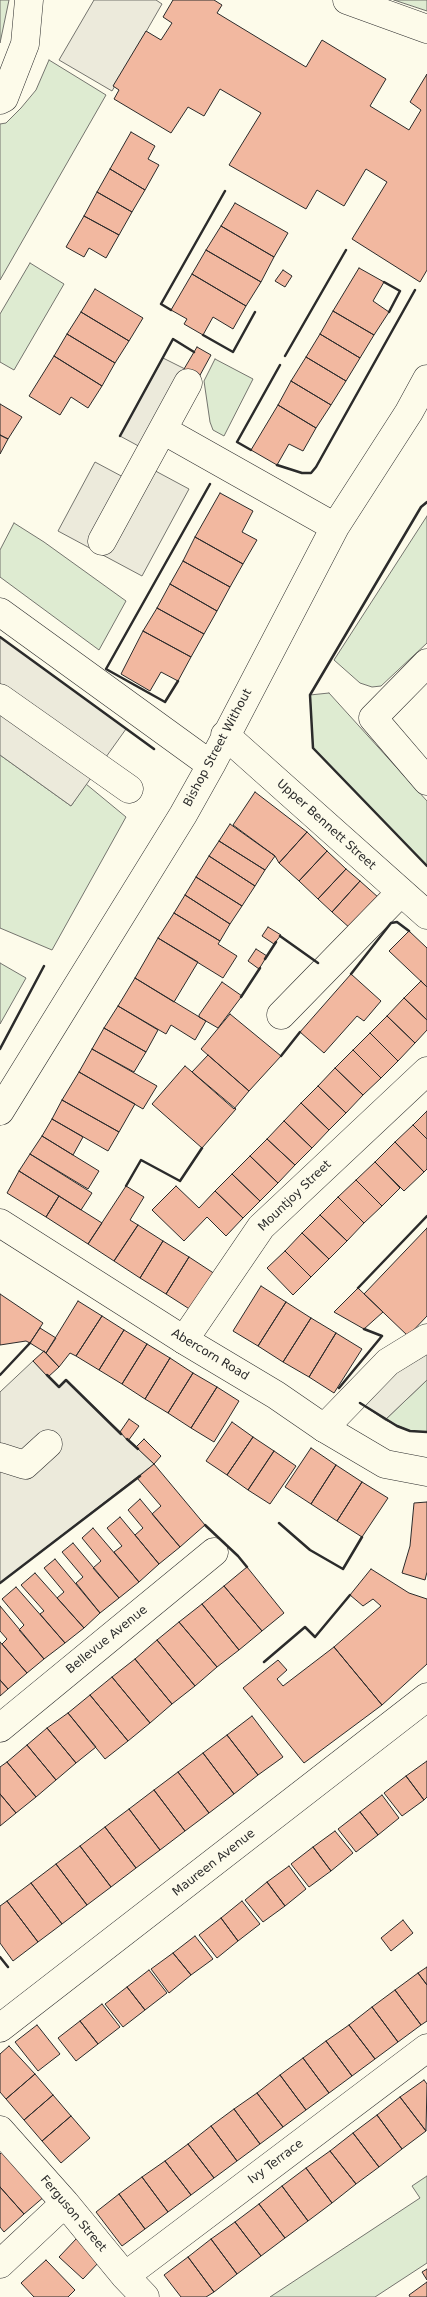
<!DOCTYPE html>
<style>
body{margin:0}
canvas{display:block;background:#fdfbea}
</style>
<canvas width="427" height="2297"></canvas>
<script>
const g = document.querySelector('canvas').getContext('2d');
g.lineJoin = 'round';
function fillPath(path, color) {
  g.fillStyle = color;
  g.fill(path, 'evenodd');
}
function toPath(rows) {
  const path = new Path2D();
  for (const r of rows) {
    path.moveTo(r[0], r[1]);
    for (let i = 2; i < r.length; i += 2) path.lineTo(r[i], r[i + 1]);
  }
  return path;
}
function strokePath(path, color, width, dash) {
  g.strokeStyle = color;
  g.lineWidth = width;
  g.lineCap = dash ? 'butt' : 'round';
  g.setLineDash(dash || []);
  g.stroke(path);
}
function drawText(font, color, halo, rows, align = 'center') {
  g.font = font + ' "DejaVu Sans",sans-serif';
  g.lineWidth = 4;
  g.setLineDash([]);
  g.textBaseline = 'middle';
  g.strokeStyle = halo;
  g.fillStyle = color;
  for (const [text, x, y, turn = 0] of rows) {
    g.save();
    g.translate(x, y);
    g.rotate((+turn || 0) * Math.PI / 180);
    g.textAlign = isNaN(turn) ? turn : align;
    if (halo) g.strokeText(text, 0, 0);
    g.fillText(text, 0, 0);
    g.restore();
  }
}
const green = toPath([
 [0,0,9,0,0,43,0,0],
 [394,0,427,0,427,11,394,0],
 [49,60,106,95,0,280,0,124,6,123,21,108,36,90,49,60],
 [30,263,64,284,14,370,0,362,0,314,30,263],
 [215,359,253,379,224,436,213,430,210,422,204,381,215,359],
 [427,516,427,643,381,686,372,687,360,683,334,660,427,516],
 [14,523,44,542,126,601,99,650,0,577,0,550,14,523],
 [329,693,427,801,427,866,313,748,310,695,329,693],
 [0,755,71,806,86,784,126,817,52,950,0,928,0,755],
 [0,963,26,978,0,1024,0,963],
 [427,1380,427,1432,410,1431,385,1420,427,1380],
 [427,2176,427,2263,375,2297,270,2297,420,2198,412,2186,427,2176]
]);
fillPath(green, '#deebd1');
strokePath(green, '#74746e', 1);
const parking = toPath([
 [94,0,156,0,162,4,112,91,59,60,94,0],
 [163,358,189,371,144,449,120,436,163,358],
 [135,460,189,489,142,576,58,531,95,462,125,478,135,460],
 [0,637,126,729,71,806,0,755,0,637],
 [427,1329,427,1380,385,1420,360,1403,427,1329],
 [33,1361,58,1387,66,1380,154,1464,0,1583,0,1392,33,1361]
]);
fillPath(parking, '#eceadb');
strokePath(parking, '#74746e', 1);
const building = toPath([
 [173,0,214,0,222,5,217,13,306,67,322,40,386,79,370,106,409,130,421,110,410,102,427,74,427,270,420,282,352,239,387,182,366,169,344,206,317,190,306,209,229,165,261,113,220,89,204,116,188,107,171,133,114,99,119,90,113,86,146,31,161,40,172,23,163,17,173,0],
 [131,132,155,146,148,159,159,165,145,190,110,169,131,132],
 [110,169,145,190,132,212,97,192,110,169],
 [97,192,132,212,119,235,84,216,97,192],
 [235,203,288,233,274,257,221,226,235,203],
 [84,216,119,235,106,258,89,248,84,257,66,247,84,216],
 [221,226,274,257,261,282,206,250,221,226],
 [206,250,261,282,246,306,192,274,206,250],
 [359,268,384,282,373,301,389,312,374,335,333,311,359,268],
 [283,270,292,276,285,287,275,281,283,270],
 [192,274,246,306,233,329,213,317,203,335,184,324,187,319,171,310,192,274],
 [95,289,143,318,129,341,81,312,95,289],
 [333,311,374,335,360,358,320,334,333,311],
 [81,312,129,341,115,363,67,334,81,312],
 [67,334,115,363,102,386,54,356,67,334],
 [320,334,360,358,346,381,306,357,320,334],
 [197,347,211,355,199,377,184,369,197,347],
 [54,356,102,386,88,408,71,397,60,415,29,396,54,356],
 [306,357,346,381,331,405,291,381,306,357],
 [291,381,331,405,316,428,278,405,291,381],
 [0,404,22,417,8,439,0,435,0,404],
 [278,405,316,428,303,451,289,444,277,465,251,450,278,405],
 [0,435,8,439,0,454,0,435],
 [220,493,253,511,242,532,257,540,243,564,195,537,220,493],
 [195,537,243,564,230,587,183,561,195,537],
 [183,561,230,587,217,611,170,584,183,561],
 [170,584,217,611,204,634,157,608,170,584],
 [157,608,204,634,191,657,143,631,157,608],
 [143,631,191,657,178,681,161,672,150,691,121,674,143,631],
 [255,792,307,832,279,863,275,856,233,825,255,792],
 [230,824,275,856,265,870,219,841,230,824],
 [307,832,327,851,299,881,279,863,307,832],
 [219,841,265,870,255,886,209,856,219,841],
 [327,851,346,869,318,899,299,881,327,851],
 [209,856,255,886,242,906,196,877,209,856],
 [346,869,360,881,332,912,318,899,346,869],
 [196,877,242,906,230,924,185,895,196,877],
 [360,881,379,898,351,929,332,912,360,881],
 [185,895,230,924,220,941,174,913,185,895],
 [174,913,220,941,218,944,237,956,223,978,158,938,174,913],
 [268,927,281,935,274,944,262,936,268,927],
 [409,931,427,948,427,987,389,951,409,931],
 [158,938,198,962,174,1002,135,978,158,938],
 [256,949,267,956,259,969,248,961,256,949],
 [351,974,381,1001,364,1021,357,1016,324,1053,300,1032,351,974],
 [135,978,206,1021,195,1040,171,1025,166,1034,118,1006,135,978],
 [421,981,427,987,427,1020,404,998,421,981],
 [222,982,242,996,218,1028,199,1017,199,1015,222,982],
 [404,998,427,1020,427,1030,415,1043,387,1016,404,998],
 [118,1006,158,1030,146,1052,104,1028,118,1006],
 [230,1014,281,1056,249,1091,201,1049,230,1014],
 [387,1016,415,1043,398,1061,370,1033,387,1016],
 [104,1028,146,1052,134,1072,92,1049,104,1028],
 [370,1033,398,1061,381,1078,353,1050,370,1033],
 [92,1049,157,1086,143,1109,79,1072,92,1049],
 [353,1050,381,1078,363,1095,335,1068,353,1050],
 [208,1055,249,1091,234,1109,192,1072,208,1055],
 [185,1066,236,1109,202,1148,152,1104,185,1066],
 [335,1068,363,1095,346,1113,318,1086,335,1068],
 [79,1072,135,1104,119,1132,62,1100,79,1072],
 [318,1086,346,1113,329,1130,301,1103,318,1086],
 [62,1100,119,1132,108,1151,52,1119,62,1100],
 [301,1103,329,1130,312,1148,284,1121,301,1103],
 [427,1111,427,1139,413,1125,427,1111],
 [52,1119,83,1137,73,1155,42,1136,52,1119],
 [284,1121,312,1148,295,1165,267,1139,284,1121],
 [413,1125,427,1139,427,1169,424,1172,395,1142,413,1125],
 [42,1136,99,1171,88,1189,30,1154,42,1136],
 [267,1139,295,1165,278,1183,250,1156,267,1139],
 [395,1142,424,1172,404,1191,375,1162,395,1142],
 [30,1154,92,1193,81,1210,19,1171,30,1154],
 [250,1156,278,1183,260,1201,232,1174,250,1156],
 [375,1162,400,1188,382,1206,356,1180,375,1162],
 [19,1171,59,1196,46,1217,7,1193,19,1171],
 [232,1174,260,1201,243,1218,215,1191,232,1174],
 [356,1180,382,1206,364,1223,338,1197,356,1180],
 [126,1186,144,1197,130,1220,138,1225,114,1261,88,1244,126,1186],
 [176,1186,199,1208,215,1191,243,1218,226,1236,207,1217,184,1241,152,1210,176,1186],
 [59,1196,102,1223,88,1244,46,1217,59,1196],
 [338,1197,364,1223,347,1241,320,1215,338,1197],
 [320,1215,347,1241,329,1259,302,1233,320,1215],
 [138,1225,163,1241,140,1278,114,1261,138,1225],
 [427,1228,427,1316,408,1336,364,1294,427,1228],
 [302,1233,329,1259,311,1277,285,1251,302,1233],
 [163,1241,189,1257,166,1294,140,1278,163,1241],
 [285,1251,311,1277,293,1295,267,1268,285,1251],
 [189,1257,215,1274,191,1310,166,1294,189,1257],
 [261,1286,286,1302,258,1346,233,1331,261,1286],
 [358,1288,383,1312,364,1329,334,1312,358,1288],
 [0,1294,43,1323,30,1343,26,1341,0,1345,0,1294],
 [78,1301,102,1316,76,1356,70,1353,59,1367,46,1353,78,1301],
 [286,1302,311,1318,283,1362,258,1346,286,1302],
 [102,1316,124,1330,99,1370,76,1356,102,1316],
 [311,1318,336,1333,309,1377,283,1362,311,1318],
 [40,1328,56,1338,46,1353,30,1343,40,1328],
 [124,1330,147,1344,122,1384,99,1370,124,1330],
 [336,1333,362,1349,334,1393,309,1377,336,1333],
 [147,1344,170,1358,145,1399,122,1384,147,1344],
 [44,1351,59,1367,48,1377,33,1361,44,1351],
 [170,1358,193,1373,168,1413,145,1399,170,1358],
 [193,1373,217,1387,191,1428,168,1413,193,1373],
 [217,1387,239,1401,214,1442,191,1428,217,1387],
 [129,1419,139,1426,128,1441,120,1432,129,1419],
 [232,1422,253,1437,227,1475,206,1461,232,1422],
 [253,1437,274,1451,248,1490,227,1475,253,1437],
 [144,1439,161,1456,154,1464,136,1447,144,1439],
 [311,1448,336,1465,311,1504,285,1487,311,1448],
 [274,1451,296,1466,270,1504,248,1490,274,1451],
 [154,1464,205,1525,180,1547,152,1514,161,1506,137,1478,154,1464],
 [336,1465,362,1482,337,1521,311,1504,336,1465],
 [362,1482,388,1498,362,1537,337,1521,362,1482],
 [140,1499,180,1547,159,1564,135,1535,143,1528,128,1510,140,1499],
 [427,1502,427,1572,425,1580,402,1573,410,1546,414,1503,427,1502],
 [120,1517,159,1564,139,1582,114,1552,122,1546,107,1528,120,1517],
 [93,1528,139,1582,119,1598,93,1568,101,1561,82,1538,93,1528],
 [73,1543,119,1598,100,1613,76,1583,83,1577,62,1552,73,1543],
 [55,1559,100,1613,84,1628,57,1598,64,1592,44,1568,55,1559],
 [247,1567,284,1613,262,1631,224,1586,247,1567],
 [371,1569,409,1593,427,1599,427,1664,382,1705,334,1647,381,1606,373,1599,363,1606,350,1595,371,1569],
 [35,1573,84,1628,65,1643,40,1614,44,1611,21,1585,35,1573],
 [224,1586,262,1631,239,1650,202,1604,224,1586],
 [16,1587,65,1643,44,1659,19,1630,24,1625,2,1599,16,1587],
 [202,1604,239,1650,217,1667,179,1622,202,1604],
 [0,1606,44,1659,27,1673,2,1644,7,1639,0,1631,0,1606],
 [179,1622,217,1667,195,1686,157,1640,179,1622],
 [157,1640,195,1686,172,1704,135,1659,157,1640],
 [0,1642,27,1673,8,1689,0,1680,0,1642],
 [334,1647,382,1705,304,1763,243,1688,278,1660,287,1670,277,1679,283,1686,334,1647],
 [135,1659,172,1704,150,1723,112,1677,135,1659],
 [112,1677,150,1723,128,1741,90,1695,112,1677],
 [0,1680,8,1689,0,1696,0,1680],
 [90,1695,128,1741,105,1759,68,1713,90,1695],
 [68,1713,96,1747,76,1763,47,1728,68,1713],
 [252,1716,283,1757,258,1775,227,1735,252,1716],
 [47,1728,76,1763,56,1780,27,1745,47,1728],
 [227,1735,258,1775,234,1794,203,1753,227,1735],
 [27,1745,56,1780,36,1797,7,1762,27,1745],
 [203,1753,234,1794,209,1813,178,1772,203,1753],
 [427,1761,427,1797,424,1800,406,1776,427,1761],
 [7,1762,36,1797,16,1813,0,1794,0,1767,7,1762],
 [178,1772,209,1813,185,1831,154,1790,178,1772],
 [406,1776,424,1800,402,1816,384,1793,406,1776],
 [154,1790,185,1831,160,1850,129,1809,154,1790],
 [0,1794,16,1813,0,1826,0,1794],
 [382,1795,399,1818,378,1835,360,1812,382,1795],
 [129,1809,160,1850,136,1868,105,1827,129,1809],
 [360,1812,378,1835,356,1852,338,1829,360,1812],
 [105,1827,136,1868,111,1887,80,1846,105,1827],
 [335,1831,353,1853,331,1871,313,1847,335,1831],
 [80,1846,111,1887,87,1905,56,1864,80,1846],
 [313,1847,331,1871,309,1887,291,1864,313,1847],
 [56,1864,87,1905,62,1924,31,1883,56,1864],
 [289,1866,306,1889,285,1906,267,1882,289,1866],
 [267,1882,285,1906,263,1922,245,1900,267,1882],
 [31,1883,62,1924,38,1942,7,1901,31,1883],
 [7,1901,38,1942,13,1961,0,1943,0,1906,7,1901],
 [242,1901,260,1924,238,1941,221,1918,242,1901],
 [221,1918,238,1941,217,1958,199,1935,221,1918],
 [403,1920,413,1933,391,1951,381,1938,403,1920],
 [195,1936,213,1959,191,1975,173,1953,195,1936],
 [173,1953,191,1975,169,1993,151,1969,173,1953],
 [427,1967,427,1985,418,1973,427,1967],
 [149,1970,167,1993,145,2010,127,1987,149,1970],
 [418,1973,427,1985,427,2021,421,2025,395,1990,418,1973],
 [127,1987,145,2010,123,2027,105,2004,127,1987],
 [395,1990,421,2025,398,2042,372,2007,395,1990],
 [102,2004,120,2027,98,2044,80,2021,102,2004],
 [372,2007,398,2042,375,2059,349,2025,372,2007],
 [80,2021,98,2044,76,2061,58,2038,80,2021],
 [37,2025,60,2054,38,2071,15,2042,37,2025],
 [349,2025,375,2059,352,2076,326,2041,349,2025],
 [326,2041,352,2076,329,2093,303,2058,326,2041],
 [9,2046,35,2074,6,2099,0,2092,0,2054,9,2046],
 [303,2058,329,2093,306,2110,280,2075,303,2058],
 [35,2074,53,2095,24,2120,6,2099,35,2074],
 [280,2075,306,2110,283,2127,257,2093,280,2075],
 [424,2080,427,2084,426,2131,400,2097,424,2080],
 [257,2093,283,2127,260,2144,234,2109,257,2093],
 [53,2095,71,2116,42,2141,24,2120,53,2095],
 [400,2097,426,2131,402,2149,377,2115,400,2097],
 [234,2109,260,2144,237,2161,211,2126,234,2109],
 [377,2115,402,2149,379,2167,353,2133,377,2115],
 [71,2116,90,2138,61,2163,42,2141,71,2116],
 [211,2126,237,2161,214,2178,188,2144,211,2126],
 [353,2133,379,2167,356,2184,330,2151,353,2133],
 [188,2144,214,2178,191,2195,165,2161,188,2144],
 [4,2150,45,2196,24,2214,0,2187,0,2154,4,2150],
 [330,2151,356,2184,332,2203,306,2168,330,2151],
 [165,2161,191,2195,168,2212,142,2177,165,2161],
 [306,2168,332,2203,308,2221,282,2186,306,2168],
 [142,2177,168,2212,145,2229,119,2194,142,2177],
 [282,2186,308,2221,285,2238,259,2204,282,2186],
 [0,2187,24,2214,4,2232,0,2227,0,2187],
 [119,2194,145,2229,122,2246,96,2212,119,2194],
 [259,2204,285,2238,261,2256,235,2222,259,2204],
 [235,2222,261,2256,237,2274,211,2239,235,2222],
 [77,2238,100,2261,83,2279,59,2257,77,2238],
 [211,2239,237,2274,214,2292,188,2257,211,2239],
 [188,2257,214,2292,206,2297,181,2297,164,2275,188,2257],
 [46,2260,75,2290,68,2297,34,2297,21,2283,46,2260],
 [427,2269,427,2280,422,2272,427,2269],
 [427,2282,427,2297,410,2297,409,2295,427,2282]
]);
fillPath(building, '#f2b8a0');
strokePath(building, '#2b2b2b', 1);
const minor = toPath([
 [347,0,427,29],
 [0,100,4,98,25,44,29,0],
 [163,430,335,527],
 [102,541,188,383],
 [0,612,211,765],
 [427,663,373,718,427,781],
 [0,698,129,789],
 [225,735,427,915],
 [281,1015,401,892],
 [0,1111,183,815,211,765,335,527,409,412,427,379],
 [184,1340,261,1227,427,1071],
 [324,1428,388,1362,427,1338],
 [0,1457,25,1465,48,1444],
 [0,1728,214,1552],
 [0,2028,427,1697],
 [0,2130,65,2203,125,2276,145,2297],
 [0,2264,65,2203],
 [125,2276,427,2048]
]);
const major = toPath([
 [0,1223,184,1340,276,1395,324,1428,385,1464,427,1472]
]);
strokePath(minor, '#2b2b2b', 29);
strokePath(major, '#2b2b2b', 29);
strokePath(minor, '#fdfbea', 28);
strokePath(major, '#fdfbea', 28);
strokePath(toPath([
 [384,282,400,291,389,312],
 [171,310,161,304,225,191],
 [203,335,233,352,255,312],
 [285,356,346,250],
 [120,436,173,339,194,352],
 [251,450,237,442,280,365],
 [277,465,302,473,311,473,316,467,415,290],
 [427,502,421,507,310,695,313,748,427,866],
 [0,637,154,749],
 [178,681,165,702,106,669,210,484],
 [280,936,318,963],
 [265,959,276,942],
 [351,974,391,923,397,922,409,931],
 [241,997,260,968],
 [0,1049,44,966],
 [281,1056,300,1032],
 [126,1186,141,1160,180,1181,202,1148],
 [358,1288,427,1216],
 [0,1375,30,1343],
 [47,1375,59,1387,66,1380,121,1434],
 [339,1388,382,1336,364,1329],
 [360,1403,397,1426,410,1431,427,1432],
 [127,1439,138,1449],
 [279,1523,310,1550,343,1569,362,1537],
 [205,1525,238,1556,247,1567],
 [0,1583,140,1476],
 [264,1662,305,1627,315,1637,350,1595],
 [0,1957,8,1967]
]), '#2b2b2b', 2.5);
drawText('12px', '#2b2b2b', '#fdfbea', [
 ["Bishop Street Without",218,748,-62],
 ["Upper Bennett Street",326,825,42],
 ["Mountjoy Street",295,1196,-44],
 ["Abercorn Road",210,1355,31],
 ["Bellevue Avenue",107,1640,-39],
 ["Maureen Avenue",214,1863,-38],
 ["Ivy Terrace",276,2162,-37],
 ["Ferguson Street",73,2214,50]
]);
</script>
